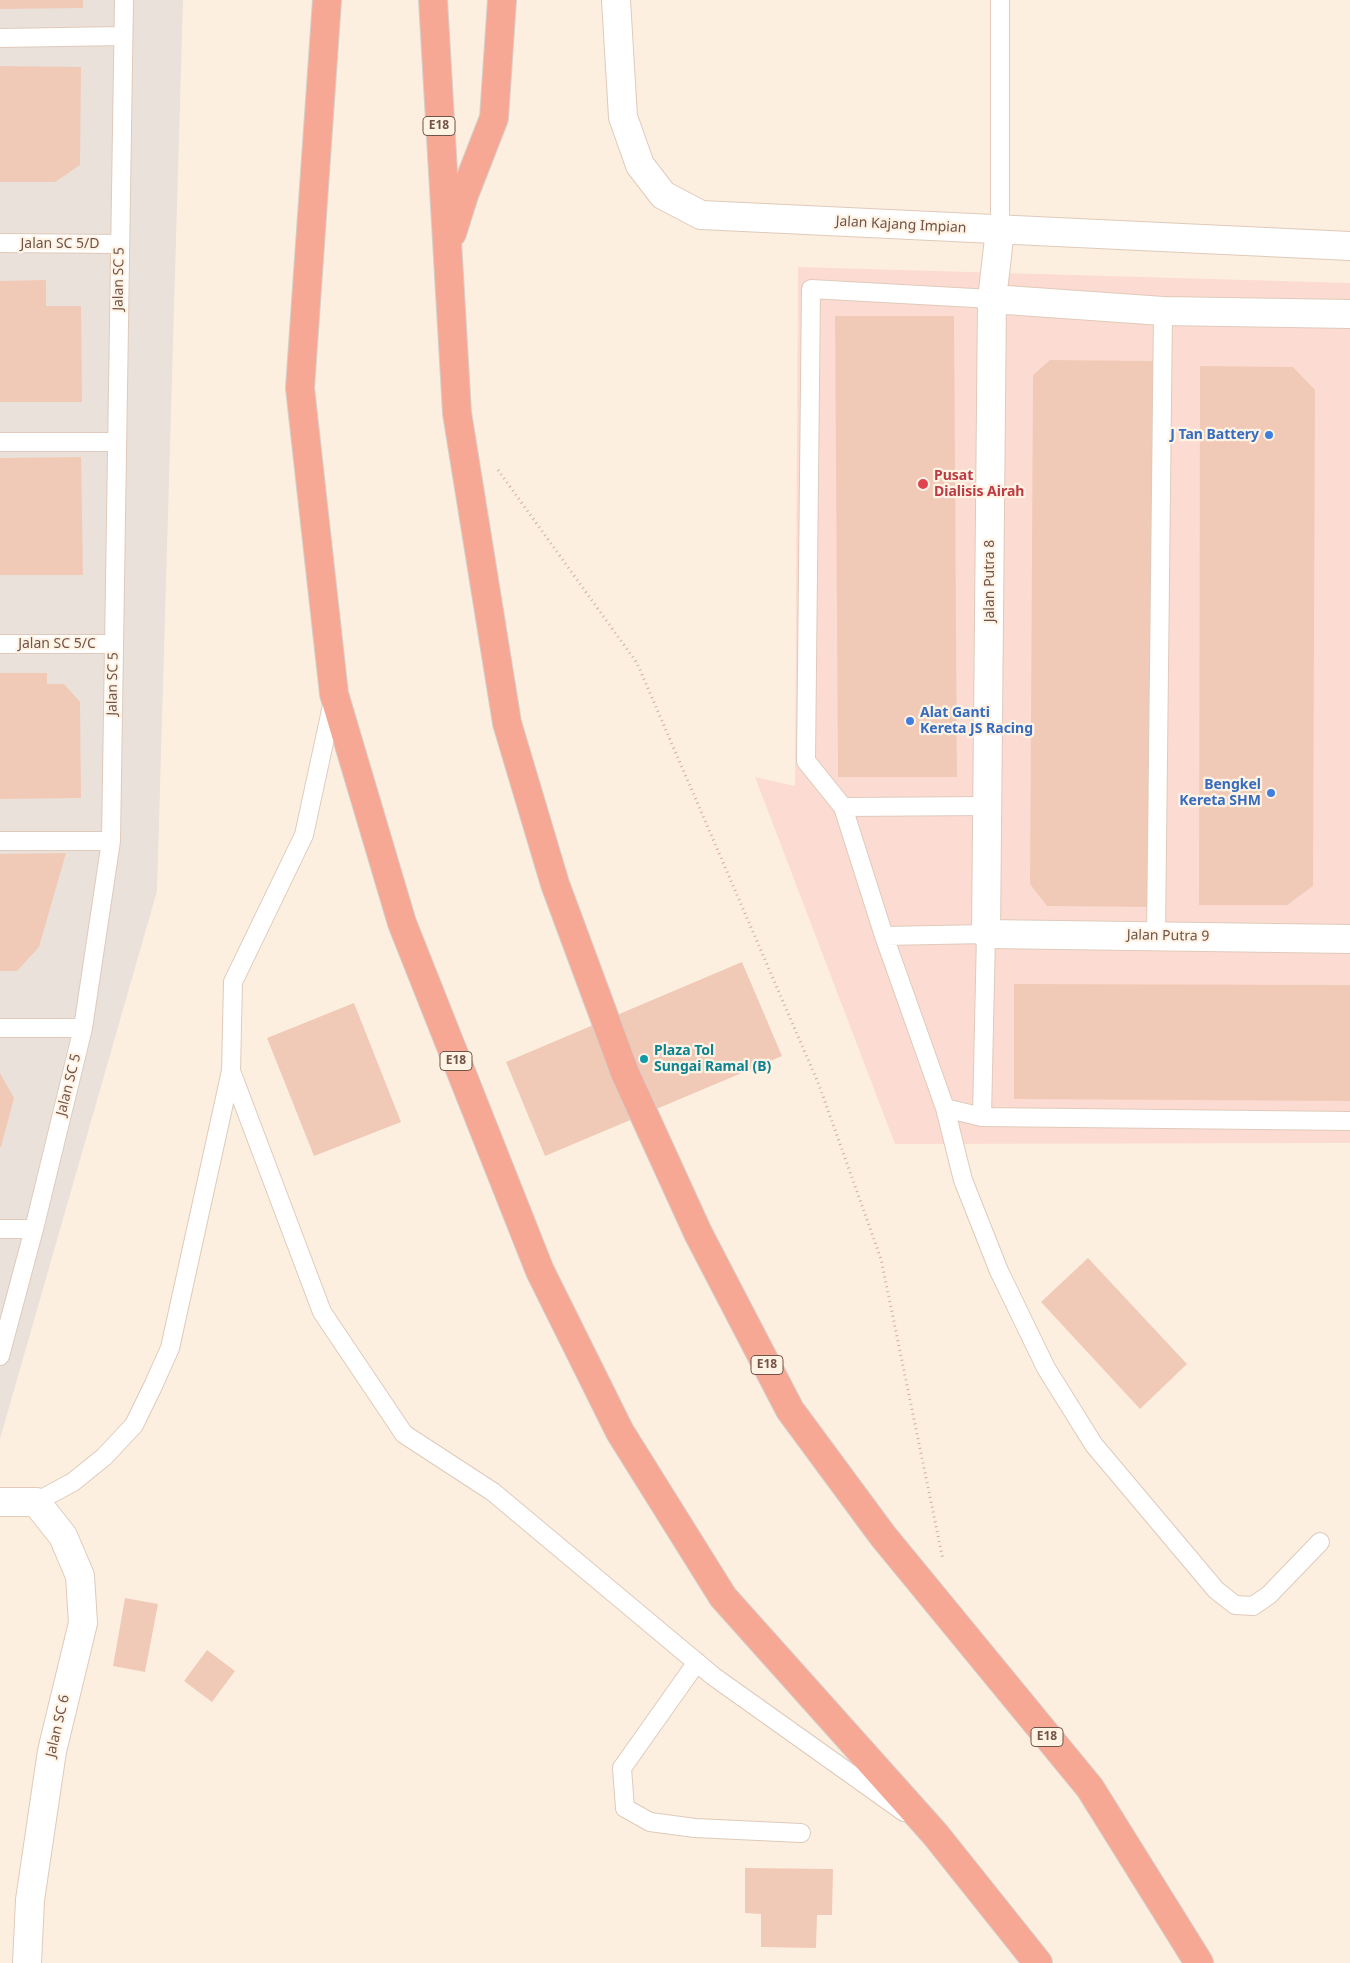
<!DOCTYPE html>
<style>
body{margin:0}
canvas{display:block;background:#fcefdf}
</style>
<canvas width="1350" height="1963"></canvas>
<script>
const g = document.querySelector('canvas').getContext('2d');
g.lineJoin = 'round';
function fillPath(path, color) {
  g.fillStyle = color;
  g.fill(path, 'evenodd');
}
function toPath(rows) {
  const path = new Path2D();
  for (const r of rows) {
    path.moveTo(r[0], r[1]);
    for (let i = 2; i < r.length; i += 2) path.lineTo(r[i], r[i + 1]);
  }
  return path;
}
function strokePath(path, color, width, dash) {
  g.strokeStyle = color;
  g.lineWidth = width;
  g.lineCap = dash ? 'butt' : 'round';
  g.setLineDash(dash || []);
  g.stroke(path);
}
function drawText(font, color, halo, rows, align = 'center') {
  g.font = font + ' "Noto Sans",sans-serif';
  g.lineWidth = 4.5;
  g.setLineDash([]);
  g.textBaseline = 'middle';
  g.strokeStyle = halo;
  g.fillStyle = color;
  for (const [text, x, y, turn = 0] of rows) {
    g.save();
    g.translate(x, y);
    g.rotate((+turn || 0) * Math.PI / 180);
    g.textAlign = isNaN(turn) ? turn : align;
    if (halo) g.strokeText(text, 0, 0);
    g.fillText(text, 0, 0);
    g.restore();
  }
}
fillPath(toPath([
 [798,267,1350,283,1350,1143,895,1144,755,777,795,786]
]), '#fcdcd2');
fillPath(toPath([
 [0,0,183,0,157,891,0,1439]
]), '#eae1db');
fillPath(toPath([
 [0,0,83,0,83,8,0,9],
 [0,66,81,67,80,165,55,182,0,182],
 [46,280,46,306,81,306,82,402,0,402,0,281],
 [835,316,954,316,957,777,838,777],
 [1050,360,1153,361,1149,907,1047,906,1030,884,1033,375],
 [1200,366,1293,367,1315,390,1313,886,1287,905,1199,905],
 [81,457,83,575,0,575,0,458],
 [0,673,47,673,47,684,64,684,80,702,81,798,0,799],
 [66,853,39,947,17,971,0,971,0,854],
 [742,962,782,1056,545,1156,506,1062],
 [1014,984,1350,985,1350,1101,1014,1099],
 [354,1003,401,1122,314,1156,267,1038],
 [0,1073,14,1098,1,1147,0,1147],
 [1088,1258,1187,1364,1140,1409,1041,1302],
 [125,1598,158,1604,145,1672,113,1666],
 [207,1650,235,1671,212,1702,184,1681],
 [745,1868,833,1869,832,1915,817,1915,816,1948,761,1947,761,1914,745,1913]
]), '#f1cab7');
const service = toPath([
 [1000,0,1000,230],
 [0,38,123,36],
 [0,243,120,244],
 [0,442,117,442],
 [0,644,114,644],
 [333,701,304,835,233,982,231,1071,322,1312,404,1434,493,1492,713,1676,904,1812],
 [988,806,843,807,884,936,945,1108,982,1117,1350,1121],
 [843,807,806,761,811,289,992,299],
 [0,841,111,841],
 [884,936,986,934,982,1117],
 [1156,936,1163,311],
 [0,1028,83,1028],
 [945,1108,963,1180,999,1271,1046,1368,1094,1445,1216,1590,1235,1605,1253,1606,1269,1595,1320,1542],
 [0,1229,34,1229],
 [0,1356,34,1229,83,1028,111,841,124,0],
 [36,1502,73,1482,104,1457,134,1425,153,1386,170,1348,231,1071],
 [697,1662,622,1768,625,1808,650,1822,695,1828,801,1833]
]);
const minor = toPath([
 [1000,230,992,299,986,934,1350,939],
 [992,299,1163,311,1350,314],
 [0,1502,36,1502,63,1536,80,1576,83,1623,52,1751,30,1900,27,1963]
]);
const tertiary = toPath([
 [616,0,623,117,640,165,663,195,701,215,1350,246]
]);
const motorway = toPath([
 [327,0,300,388,334,694,402,923,540,1271,620,1432,723,1597,935,1834,1038,1963],
 [433,0,457,413,507,723,555,884,625,1073,698,1233,790,1410,883,1536,1090,1788,1199,1963],
 [452,233,464,195,494,118,502,0]
]);
strokePath(service, '#dfcabb', 20);
strokePath(minor, '#dfcabb', 30);
strokePath(tertiary, '#dfcabb', 30);
strokePath(motorway, '#d7cfcb', 30);
strokePath(toPath([
 [498,470,637,663,819,1085,881,1259,943,1560]
]), '#d5ae9b', 3, [1, 4]);
strokePath(service, '#fff', 18);
strokePath(minor, '#fff', 28);
strokePath(tertiary, '#fff', 28);
strokePath(motorway, '#f6a895', 28);
for (const [x, y, r, color] of [
 [1269,435,5,"#3f7fe0"],
 [923,484,6,"#e0444e"],
 [910,721,5,"#3f7fe0"],
 [1271,793,5,"#3f7fe0"],
 [644,1059,5,"#0f9aa8"]
]) {
  const dot = new Path2D();
  dot.arc(x, y, r, 0, 2 * Math.PI);
  g.fillStyle = color;
  g.fill(dot);
  strokePath(dot, '#fff3e5', 2);
}
for (const [x, y, w] of [
 [439,126,32],
 [456,1061,32],
 [767,1365,32],
 [1047,1737,32]
]) {
  const box = new Path2D();
  box.roundRect(x - w / 2, y - 9.5, w, 19, 4);
  g.fillStyle = '#fff3e5';
  g.fill(box);
  strokePath(box, '#715447', 1);
}
drawText('bold 12px', '#715447', null, [
 ["E18",439,126],
 ["E18",456,1061],
 ["E18",767,1365],
 ["E18",1047,1737]
]);
drawText('14px', '#715447', '#fff3e5', [
 ["Jalan Kajang Impian",901,225,3],
 ["Jalan SC 5/D",60,244],
 ["Jalan SC 5",119,279,-89],
 ["Jalan Putra 8",990,581,-90],
 ["Jalan SC 5/C",57,644],
 ["Jalan SC 5",113,684,-89],
 ["Jalan Putra 9",1168,936,1],
 ["Jalan SC 5",69,1085,-76],
 ["Jalan SC 6",58,1726,-77]
]);
drawText('bold 14px', '#366cbe', '#fff3e5', [
 ["J Tan Battery",1259,435],
 ["Alat Ganti",920,713,"left"],
 ["Kereta JS Racing",920,729,"left"],
 ["Bengkel",1261,785],
 ["Kereta SHM",1261,801]
], 'right');
drawText('bold 14px', '#be3a42', '#fff3e5', [
 ["Pusat",934,476],
 ["Dialisis Airah",934,492]
], 'left');
drawText('bold 14px', '#0d838f', '#fff3e5', [
 ["Plaza Tol",654,1051],
 ["Sungai Ramal (B)",654,1067]
], 'left');
</script>
